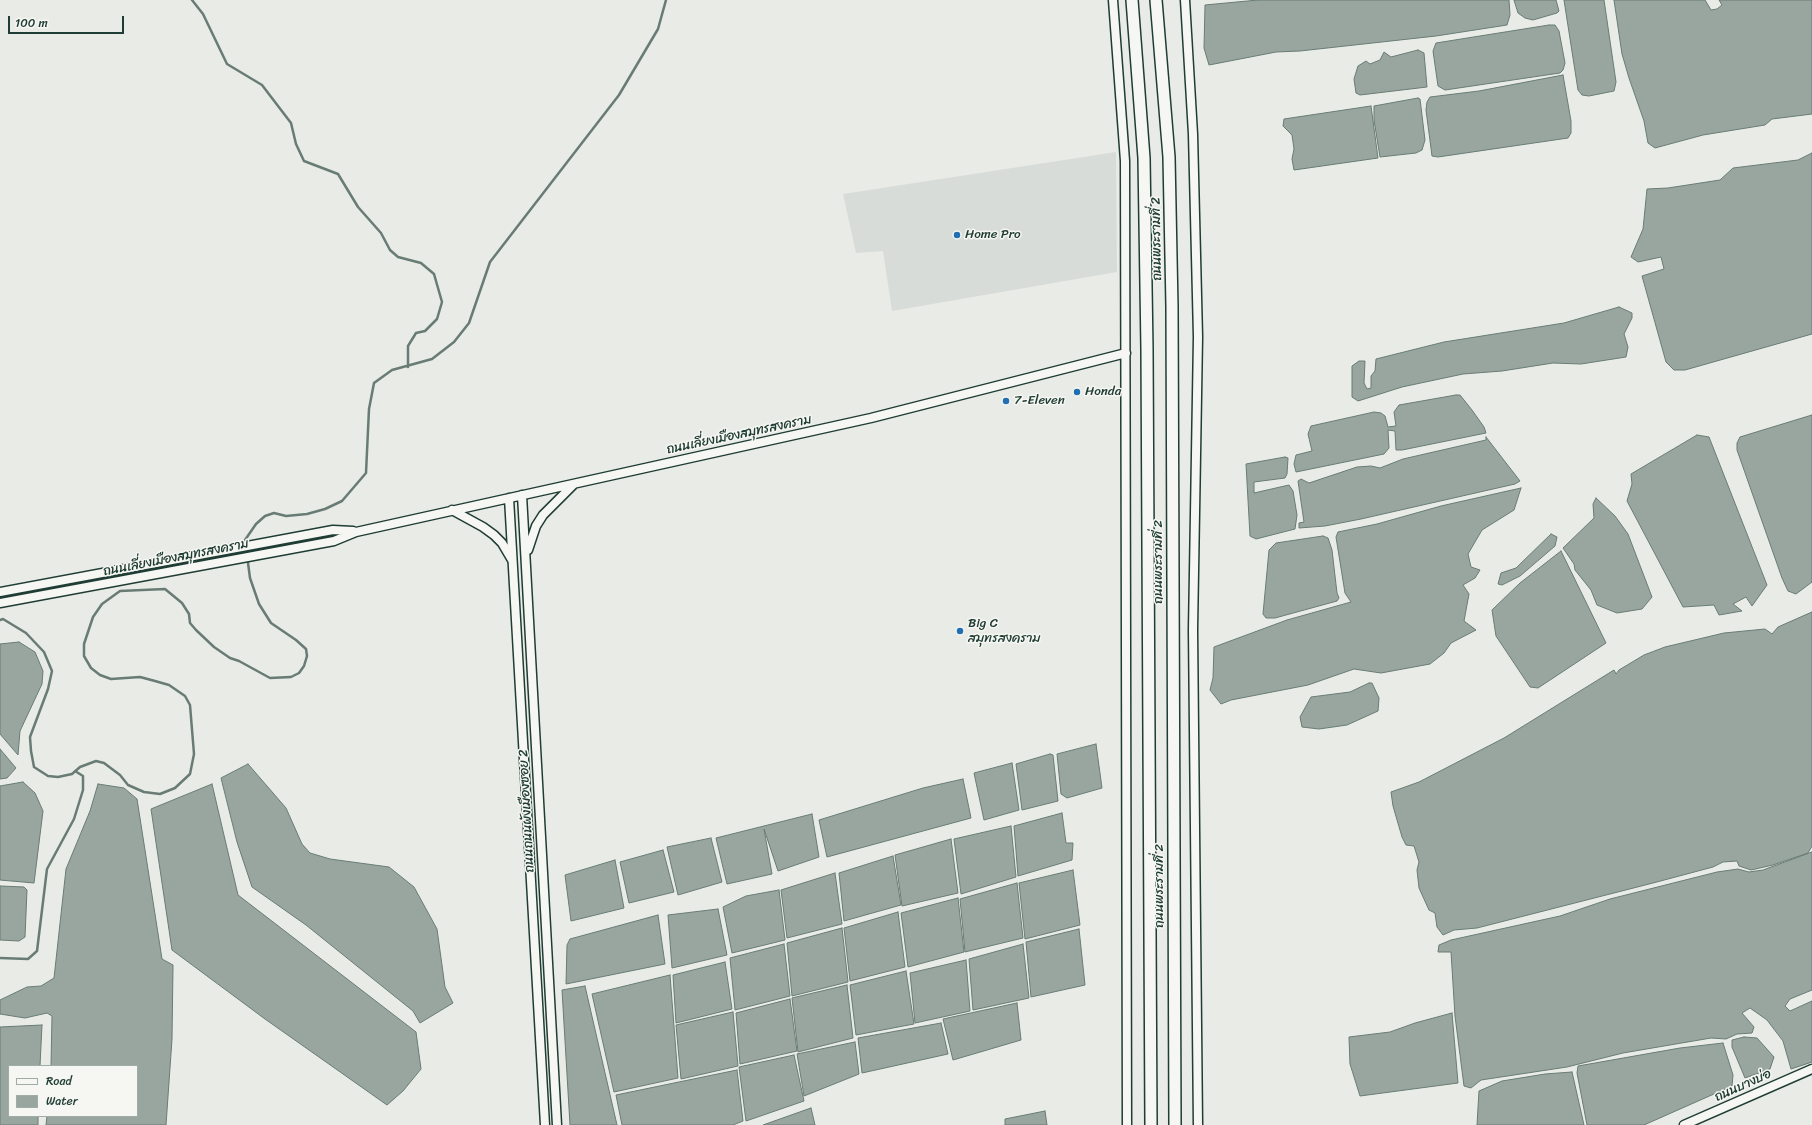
<!DOCTYPE html>
<meta charset="utf-8">
<style>
body{margin:0}
#map{position:relative;width:1812px;height:1125px;overflow:hidden;background:#e9ebe7;font-family:Sriracha,sans-serif}
canvas{display:block}
.legend{position:absolute;left:8px;top:1065px;width:130px;height:52px;box-sizing:border-box;background:#f6f6f2;border:1px solid #a0aca6;margin:0;padding:5px 7px;list-style:none;font-size:12px;color:#1f3d34}
.legend li{display:flex;align-items:center;gap:8px;height:20px}
.legend b{width:20px;border:1px solid #a0aca6}
.scale{position:absolute;left:8px;top:16px;width:116px;height:18px;box-sizing:border-box;border:2px solid #1f3d34;border-top:0;padding-left:5px;font-size:12px;line-height:14px;white-space:nowrap;color:#1f3d34;-webkit-text-stroke:3px #f6f6f2;paint-order:stroke}
</style>
<div id="map">
<canvas width="1812" height="1125"></canvas>
<ul class="legend">
<li><b style="height:5px;background:#f6f6f2"></b>Road</li>
<li><b style="height:11px;background:#99a6a0"></b>Water</li>
</ul>
<div class="scale">100 m</div>
</div>
<script>
const g = document.querySelector('canvas').getContext('2d');
g.lineJoin = 'round';
function fillPath(path, color) {
  g.fillStyle = color;
  g.fill(path, 'evenodd');
}
function toPath(rows) {
  const path = new Path2D();
  for (const r of rows) {
    path.moveTo(r[0], r[1]);
    for (let i = 2; i < r.length; i += 2) path.lineTo(r[i], r[i + 1]);
  }
  return path;
}
function strokePath(path, color, width, dash) {
  g.strokeStyle = color;
  g.lineWidth = width;
  g.lineCap = dash ? 'butt' : 'round';
  g.setLineDash(dash || []);
  g.stroke(path);
}
function drawText(font, color, halo, rows, align = 'center') {
  g.font = font + ' Sriracha,"Playpen Sans Thai",sans-serif';
  g.lineWidth = 3;
  g.setLineDash([]);
  g.textBaseline = 'middle';
  g.strokeStyle = halo;
  g.fillStyle = color;
  for (const [text, x, y, turn = 0] of rows) {
    g.save();
    g.translate(x, y);
    g.rotate((+turn || 0) * Math.PI / 180);
    g.textAlign = isNaN(turn) ? turn : align;
    if (halo) g.strokeText(text, 0, 0);
    g.fillText(text, 0, 0);
    g.restore();
  }
}
fillPath(toPath([
 [1116,152,1117,272,892,311,883,251,856,253,843,194]
]), '#d8dcd8');
const water = toPath([
 [1258,0,1509,0,1510,15,1507,25,1436,36,1300,51,1276,52,1209,65,1204,48,1205,5,1258,0],
 [1514,0,1556,0,1559,11,1557,13,1533,20,1525,18,1518,13,1514,0],
 [1564,0,1604,0,1616,82,1614,91,1589,96,1582,95,1578,90,1564,0],
 [1614,0,1705,0,1711,10,1717,9,1722,5,1719,0,1812,0,1812,114,1772,119,1765,125,1703,135,1655,148,1648,143,1644,121,1629,78,1622,54,1614,0],
 [1549,25,1555,25,1559,31,1565,63,1563,70,1560,73,1445,90,1438,86,1433,51,1436,43,1549,25],
 [1418,50,1424,53,1427,87,1360,95,1356,93,1354,79,1358,66,1366,61,1370,64,1380,60,1384,52,1391,57,1418,50],
 [1563,75,1571,121,1571,133,1568,138,1438,157,1432,156,1426,110,1427,102,1430,97,1479,91,1563,75],
 [1418,98,1420,99,1425,140,1422,150,1416,153,1380,157,1374,120,1374,106,1418,98],
 [1371,106,1378,158,1294,170,1292,159,1294,149,1292,135,1283,126,1284,119,1371,106],
 [1812,153,1812,334,1685,370,1674,370,1666,362,1642,276,1664,269,1661,257,1638,262,1631,257,1643,229,1647,189,1668,188,1720,180,1733,168,1798,160,1812,153],
 [1619,307,1632,313,1632,318,1624,334,1628,347,1626,357,1581,364,1553,363,1502,371,1463,374,1402,387,1358,401,1352,397,1352,366,1359,361,1365,361,1364,383,1367,389,1371,388,1371,376,1375,371,1376,359,1444,342,1564,323,1619,307],
 [1456,395,1460,395,1472,410,1484,427,1486,433,1402,450,1396,450,1395,431,1388,430,1389,448,1384,454,1296,472,1294,464,1296,455,1312,451,1308,434,1311,426,1374,412,1381,413,1385,416,1388,427,1396,426,1394,412,1399,405,1456,395],
 [1812,415,1812,582,1796,594,1788,591,1782,578,1737,450,1737,443,1740,437,1812,415],
 [1697,435,1709,437,1767,585,1752,606,1746,597,1733,604,1742,611,1719,615,1714,605,1683,607,1627,501,1632,484,1631,474,1697,435],
 [1486,437,1520,481,1515,484,1361,519,1325,526,1299,528,1299,523,1304,522,1298,481,1301,479,1309,483,1357,467,1371,466,1380,468,1403,459,1486,440,1486,437],
 [1285,457,1288,458,1287,474,1285,478,1254,482,1254,493,1289,485,1293,491,1297,515,1295,529,1256,539,1250,536,1246,464,1285,457],
 [1521,488,1514,510,1482,530,1468,554,1471,567,1480,570,1475,578,1463,585,1469,594,1464,621,1476,630,1451,643,1444,653,1430,664,1381,673,1354,669,1308,685,1231,700,1221,704,1210,690,1213,678,1214,647,1287,620,1351,602,1345,593,1336,537,1338,532,1377,524,1441,506,1521,488],
 [1596,498,1615,516,1628,534,1652,597,1642,609,1617,613,1597,605,1591,590,1575,570,1574,564,1563,548,1594,518,1593,504,1596,498],
 [1551,534,1557,537,1555,546,1520,576,1502,585,1498,584,1501,573,1516,568,1551,534],
 [1323,536,1328,538,1332,550,1337,593,1339,598,1337,601,1275,618,1266,618,1263,614,1269,550,1276,543,1323,536],
 [1561,551,1606,643,1538,688,1530,687,1496,636,1492,610,1520,583,1561,551],
 [1812,612,1812,846,1808,853,1773,865,1751,870,1739,866,1737,861,1723,862,1713,867,1653,883,1477,928,1454,930,1443,935,1437,927,1435,913,1429,910,1419,888,1417,870,1419,862,1414,846,1406,845,1402,837,1393,806,1391,792,1419,782,1504,738,1614,670,1616,674,1619,670,1644,655,1665,647,1724,633,1765,629,1772,634,1778,627,1812,612],
 [19,642,35,652,43,671,42,684,20,731,18,755,0,734,0,644,19,642],
 [1369,683,1372,683,1379,698,1378,711,1347,725,1319,729,1302,727,1300,717,1311,697,1350,692,1369,683],
 [1096,744,1102,788,1067,798,1061,794,1057,754,1096,744],
 [0,749,16,768,7,778,0,779,0,749],
 [1050,754,1053,755,1058,801,1022,810,1016,764,1050,754],
 [1012,763,1019,810,984,820,974,773,1012,763],
 [248,764,286,808,302,844,310,853,330,859,389,867,414,887,437,929,445,987,453,1003,420,1023,413,1011,306,925,252,887,237,842,221,778,248,764],
 [963,779,971,818,827,857,819,820,923,788,963,779],
 [23,782,35,793,43,811,34,883,0,880,0,786,23,782],
 [98,784,124,788,137,799,162,959,173,965,172,1039,166,1125,46,1125,47,1116,137,1116,137,1066,51,1066,52,1016,47,1013,25,1018,0,1014,0,1000,27,987,41,986,54,978,66,869,90,811,98,784],
 [212,784,238,895,416,1032,421,1069,403,1091,387,1105,265,1019,172,950,151,809,212,784],
 [1062,813,1066,843,1073,843,1072,860,1018,876,1014,826,1062,813],
 [812,814,819,857,778,871,764,829,772,874,727,884,716,838,812,814],
 [1011,826,1016,877,961,894,954,839,1011,826],
 [711,838,722,882,678,895,667,847,711,838],
 [951,839,958,893,902,906,895,855,951,839],
 [663,850,674,892,629,903,620,862,663,850],
 [1812,852,1812,990,1790,999,1785,1006,1790,1011,1812,1001,1812,1062,1791,1069,1783,1041,1767,1020,1750,1008,1742,1013,1754,1027,1752,1033,1737,1034,1726,1039,1711,1038,1623,1053,1567,1067,1481,1080,1471,1088,1464,1086,1455,1016,1451,952,1438,952,1439,945,1451,940,1560,916,1610,899,1717,872,1738,869,1749,872,1763,870,1812,852],
 [893,856,901,905,844,921,839,873,893,856],
 [615,860,624,908,571,921,565,875,615,860],
 [1073,870,1080,925,1025,939,1019,883,1073,870],
 [835,873,842,924,787,938,781,890,835,873],
 [1017,883,1023,938,965,952,960,899,1017,883],
 [0,886,24,887,27,890,25,937,19,941,0,940,0,886],
 [779,890,785,940,732,953,723,907,746,896,779,890],
 [958,898,964,952,908,967,901,913,958,898],
 [718,909,727,955,672,968,668,915,718,909],
 [898,912,905,967,850,981,844,928,898,912],
 [658,915,665,964,566,984,567,945,570,939,658,915],
 [842,928,848,982,792,996,787,943,842,928],
 [1079,929,1085,985,1031,997,1026,942,1079,929],
 [784,944,790,996,735,1010,730,958,784,944],
 [1023,944,1029,998,973,1010,969,959,1023,944],
 [966,960,970,1011,915,1023,910,973,966,960],
 [725,962,732,1009,676,1023,673,975,725,962],
 [906,971,914,1024,856,1035,850,985,906,971],
 [670,975,678,1078,614,1092,592,994,670,975],
 [847,985,853,1038,798,1052,792,998,847,985],
 [585,986,617,1125,570,1125,562,990,585,986],
 [790,999,797,1051,740,1064,736,1013,790,999],
 [1017,1003,1021,1040,953,1060,943,1019,1017,1003],
 [733,1012,738,1066,681,1079,676,1025,733,1012],
 [1452,1013,1458,1083,1360,1096,1350,1064,1349,1037,1390,1032,1415,1023,1452,1013],
 [941,1023,948,1054,862,1073,858,1038,941,1023],
 [42,1025,40,1066,9,1066,9,1116,38,1116,38,1125,0,1125,0,1027,42,1025],
 [1744,1037,1757,1038,1774,1057,1770,1069,1745,1078,1732,1047,1732,1040,1744,1037],
 [855,1042,859,1074,804,1096,797,1054,855,1042],
 [1723,1043,1733,1075,1732,1086,1644,1125,1587,1125,1577,1073,1578,1066,1680,1048,1723,1043],
 [794,1055,804,1101,746,1121,739,1067,794,1055],
 [737,1070,743,1121,733,1125,622,1125,616,1095,737,1070],
 [1572,1072,1584,1125,1477,1125,1479,1091,1502,1081,1545,1074,1572,1072],
 [811,1108,815,1125,763,1125,811,1108],
 [1045,1111,1047,1125,1005,1125,1005,1119,1045,1111]
]);
fillPath(water, '#99a6a0');
strokePath(water, '#687c75', 1);
strokePath(toPath([
 [192,0,203,14,227,64,262,85,291,123,296,144,304,161,338,174,358,207,381,233,390,250,398,257,421,263,434,274,442,302,437,319,425,331,416,333,408,346,408,367],
 [0,620,3,619,26,633,44,652,52,671,48,689,30,737,31,751,34,767,48,776,58,777,72,774,80,767,96,761,104,763,120,775,128,785,144,792,160,794,175,788,190,774,194,754,190,705,185,696,169,685,155,681,140,677,111,679,100,675,91,668,84,656,84,644,93,617,102,604,120,591,165,589,182,603,189,614,190,623,196,630,214,647,230,658,239,661,270,678,291,677,299,673,304,666,307,656,306,649,296,640,271,623,259,604,250,578,245,540,256,524,265,516,274,513,286,516,307,514,325,509,342,501,366,473,369,409,374,383,392,370,432,359,454,342,469,323,490,262,619,95,658,29,666,0],
 [0,958,28,959,37,951,47,869,74,819,83,790,83,776,75,771]
]), '#687c75', 2.5);
const secondary = toPath([
 [1113,0,1125,161,1127,1125],
 [1185,0,1193,134,1198,337,1193,630,1198,1125],
 [522,495,557,1125],
 [509,498,545,1125],
 [452,510,483,527,494,535,502,543,512,560],
 [528,550,536,526,543,515,574,484],
 [0,592,333,530,353,531],
 [0,603,334,541,356,532,871,418,1126,353],
 [1684,1125,1812,1069]
]);
const highway = toPath([
 [1132,0,1144,158,1147,350,1151,1125],
 [1156,0,1169,157,1172,307,1175,1125]
]);
strokePath(secondary, '#1f3d34', 11);
strokePath(highway, '#1f3d34', 14);
strokePath(secondary, '#f6f6f2', 8);
strokePath(highway, '#f6f6f2', 11);
for (const [x, y, r, color] of [
 [957,235,4,"#1f6fb2"],
 [1077,392,4,"#1f6fb2"],
 [1006,401,4,"#1f6fb2"],
 [960,631,4,"#1f6fb2"]
]) {
  const dot = new Path2D();
  dot.arc(x, y, r, 0, 2 * Math.PI);
  g.fillStyle = color;
  g.fill(dot);
  strokePath(dot, '#f6f6f2', 1.5);
}
drawText('13px', '#1f3d34', '#f6f6f2', [
 ["Home Pro",965,235],
 ["Honda",1085,392],
 ["7-Eleven",1014,401],
 ["Big C",968,624],
 ["สมุทรสงคราม",968,639]
], 'left');
drawText('13px', '#1f3d34', '#f6f6f2', [
 ["ถนนพระรามที่ 2",1157,239,-91],
 ["ถนนเลี่ยงเมืองสมุทรสงคราม",739,435,-12],
 ["ถนนเลี่ยงเมืองสมุทรสงคราม",176,558,-11],
 ["ถนนพระรามที่ 2",1159,562,-90],
 ["ถนนถนนผังเมืองซอย 2",527,811,-93],
 ["ถนนพระรามที่ 2",1160,886,-90],
 ["ถนนบางบ่อ",1743,1086,-24]
]);
</script>
